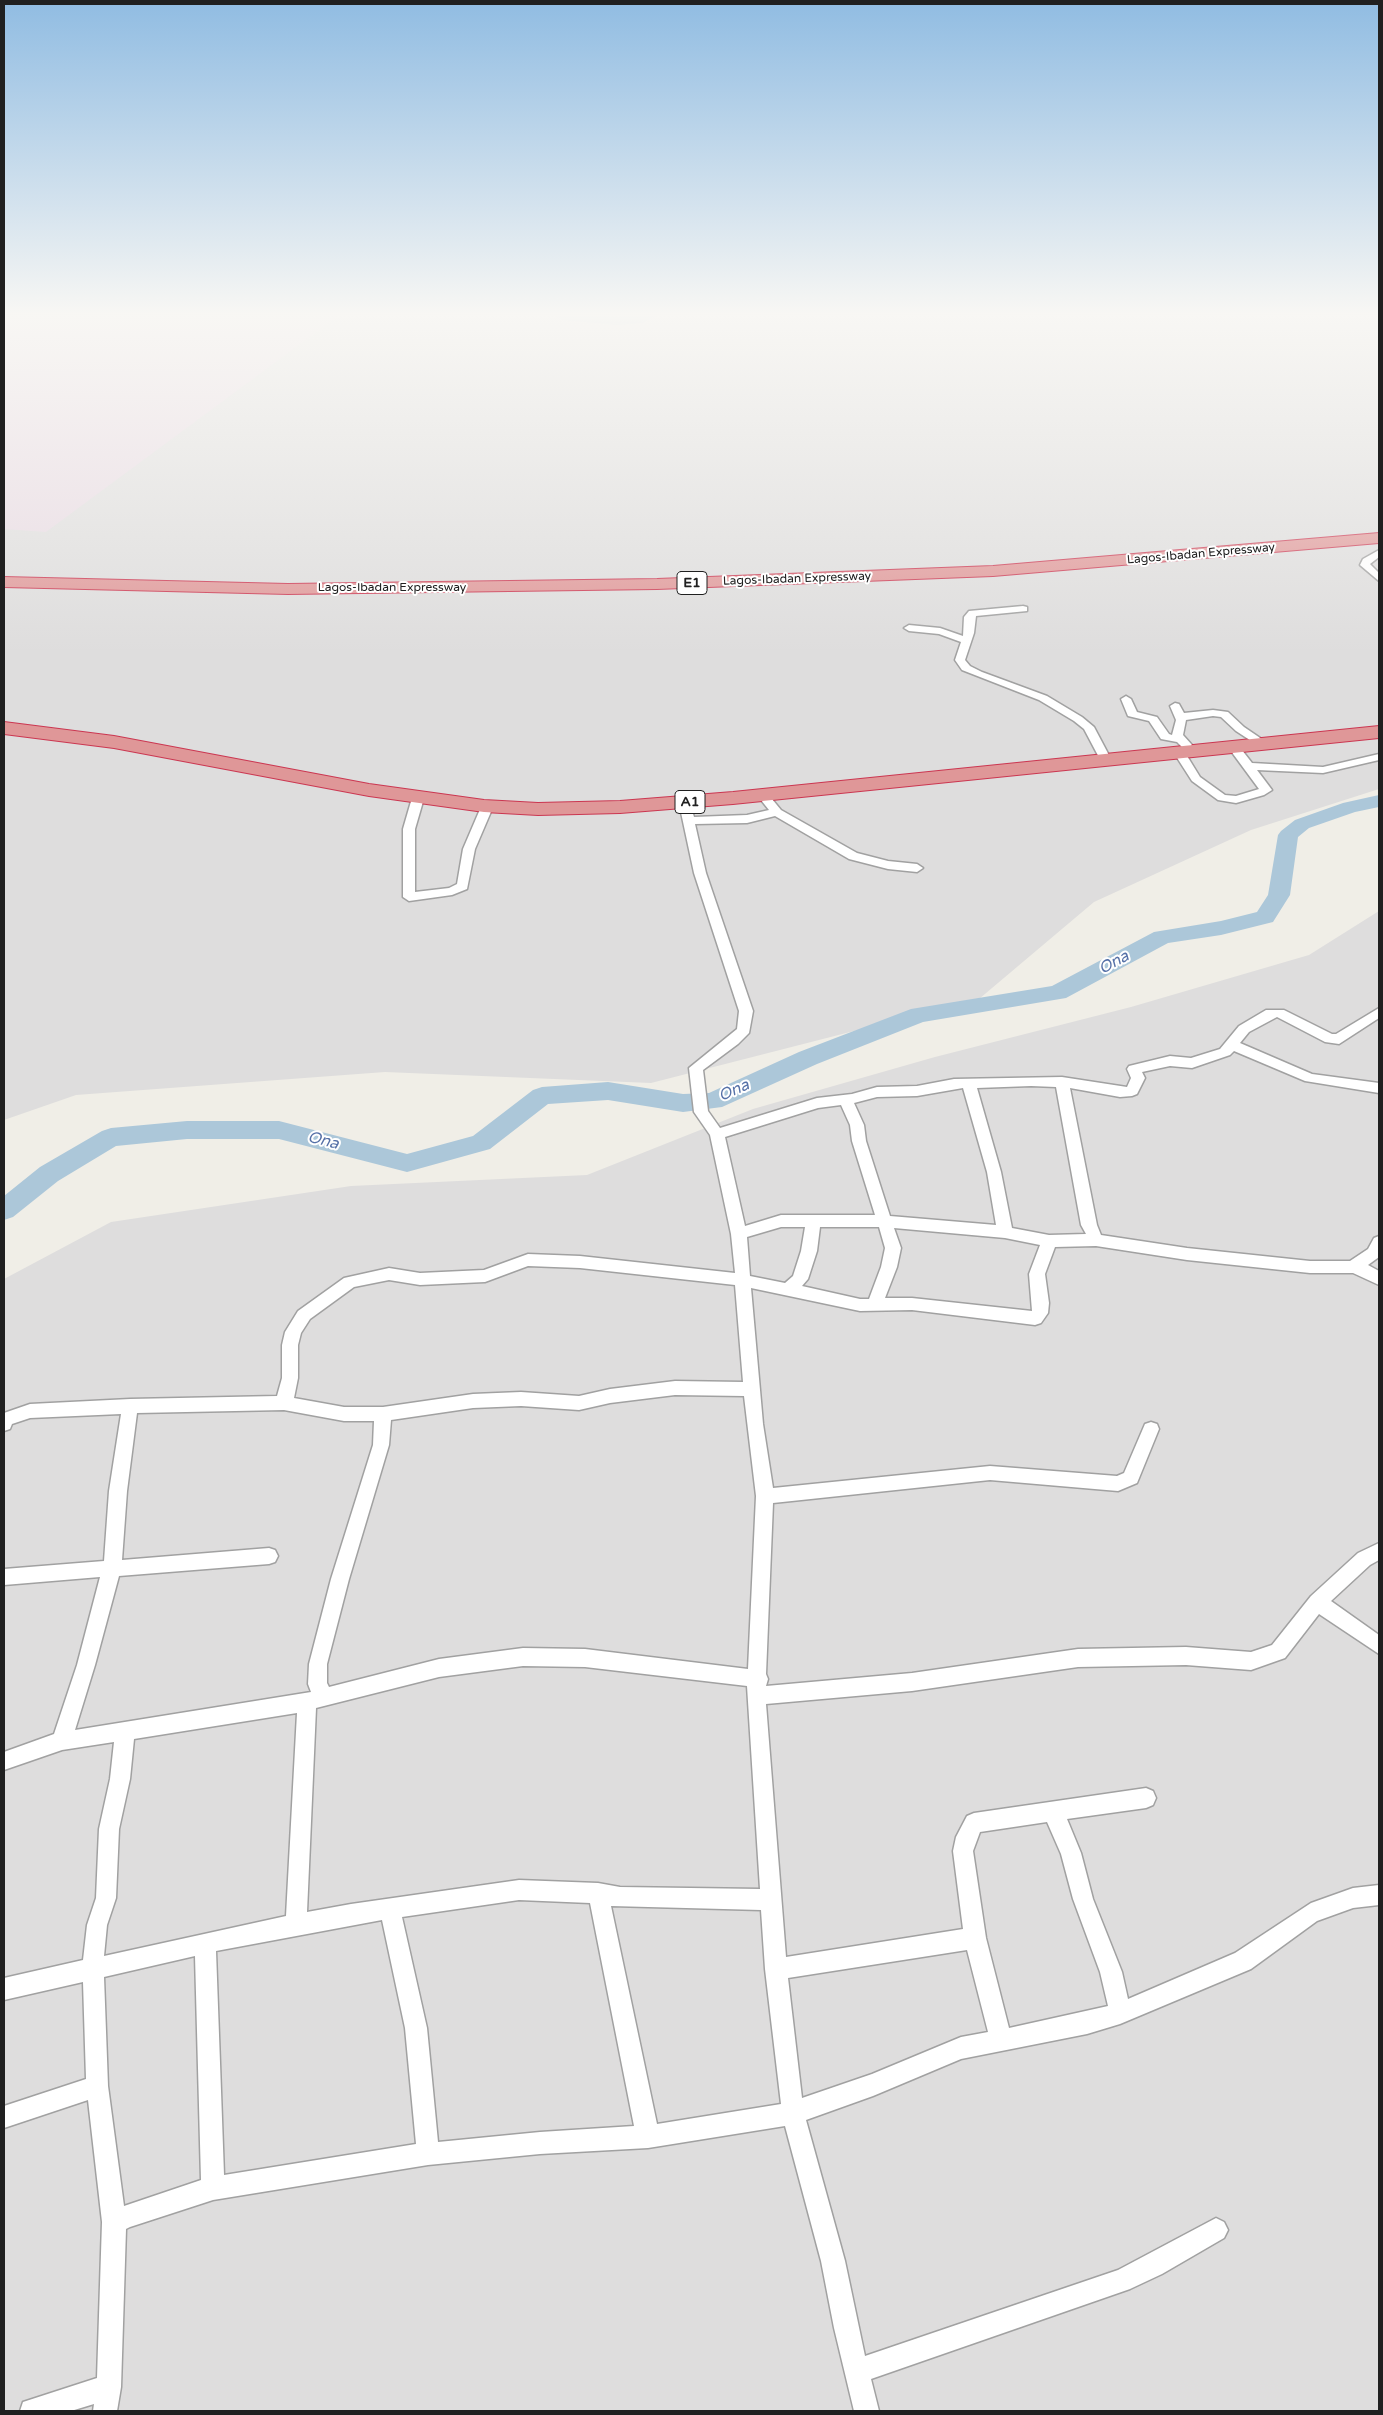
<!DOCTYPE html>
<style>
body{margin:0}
#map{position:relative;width:1383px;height:2415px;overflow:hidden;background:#f0eee7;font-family:"Varela Round",sans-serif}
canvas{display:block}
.frame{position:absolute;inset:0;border:5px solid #202020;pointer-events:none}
</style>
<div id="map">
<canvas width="1383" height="2415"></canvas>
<div class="frame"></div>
</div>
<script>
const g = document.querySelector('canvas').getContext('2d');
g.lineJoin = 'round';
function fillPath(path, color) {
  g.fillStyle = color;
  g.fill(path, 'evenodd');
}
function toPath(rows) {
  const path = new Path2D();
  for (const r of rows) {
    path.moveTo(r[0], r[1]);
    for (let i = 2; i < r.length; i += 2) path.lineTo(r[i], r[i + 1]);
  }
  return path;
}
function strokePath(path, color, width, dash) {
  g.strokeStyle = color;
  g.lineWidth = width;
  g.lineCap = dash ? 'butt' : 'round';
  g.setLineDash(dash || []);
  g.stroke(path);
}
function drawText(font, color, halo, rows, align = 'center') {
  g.font = font + ' "Varela Round",sans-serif';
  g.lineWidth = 4;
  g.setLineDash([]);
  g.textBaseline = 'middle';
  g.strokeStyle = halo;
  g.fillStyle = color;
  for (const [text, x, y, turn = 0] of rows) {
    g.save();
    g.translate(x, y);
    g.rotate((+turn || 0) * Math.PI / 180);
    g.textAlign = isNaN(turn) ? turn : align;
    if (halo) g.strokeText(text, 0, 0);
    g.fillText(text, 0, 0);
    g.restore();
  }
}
fillPath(toPath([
 [4,316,1379,316,1379,789,1251,830,1094,902,979,999,651,1083,385,1072,76,1095,4,1120],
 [1379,911,1379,2411,4,2411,4,1279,111,1222,351,1186,587,1175,753,1109,935,1057,1131,1007,1309,955]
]), '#dedddd');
fillPath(toPath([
 [4,316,338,316,46,532,4,529]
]), '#e8dae3');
fillPath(toPath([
 [556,316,617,317,655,316,643,323,617,325,562,320,556,316],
 [1379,795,1379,807,1355,812,1309,828,1298,837,1290,895,1273,922,1221,935,1168,943,1066,998,923,1022,817,1064,722,1107,683,1112,608,1100,548,1104,490,1149,407,1172,279,1139,187,1139,116,1146,58,1181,13,1217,4,1220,4,1196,40,1167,102,1131,111,1128,187,1121,279,1121,407,1154,473,1136,533,1090,542,1087,608,1082,683,1094,709,1093,799,1052,911,1009,1052,986,1154,932,1221,921,1257,912,1268,895,1278,835,1281,831,1295,820,1343,803,1379,795]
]), '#acc7d9');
const street = toPath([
 [1379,550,1379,557,1370,564,1379,573,1379,581,1360,565,1363,559,1379,550],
 [1023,606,1027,607,1027,611,976,616,974,633,965,660,970,666,982,672,1047,696,1082,717,1094,727,1112,761,1110,763,1102,763,1084,729,1074,721,1039,700,962,670,955,660,961,642,939,634,909,631,904,628,909,625,940,628,963,636,964,617,969,611,1023,606],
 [1126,696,1131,699,1137,712,1157,717,1169,734,1172,735,1176,720,1170,706,1175,703,1179,704,1184,713,1213,710,1228,712,1244,727,1269,744,1267,746,1259,746,1236,731,1221,717,1213,716,1186,720,1183,735,1192,745,1190,747,1182,747,1177,742,1161,739,1149,721,1128,716,1121,699,1126,696],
 [1234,744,1238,745,1252,763,1323,767,1379,754,1379,760,1323,773,1257,770,1272,790,1264,795,1236,803,1218,800,1192,781,1174,753,1180,750,1184,751,1200,777,1225,795,1236,796,1259,789,1228,747,1234,744],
 [763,792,767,793,781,810,857,853,888,861,917,864,923,868,917,872,888,869,849,859,775,816,747,823,695,824,706,873,753,1011,749,1033,738,1044,703,1070,708,1111,720,1128,817,1098,852,1094,877,1087,917,1086,954,1079,1062,1077,1127,1087,1131,1078,1127,1069,1129,1066,1170,1056,1191,1058,1220,1049,1239,1026,1266,1010,1284,1010,1332,1034,1336,1034,1379,1008,1379,1018,1339,1044,1325,1042,1277,1017,1249,1032,1240,1043,1312,1074,1379,1083,1379,1093,1305,1081,1234,1051,1230,1055,1192,1068,1170,1066,1142,1072,1145,1078,1137,1094,1132,1096,1120,1097,1070,1088,1097,1225,1101,1235,1187,1248,1310,1261,1350,1261,1368,1249,1374,1238,1379,1236,1379,1257,1368,1265,1379,1271,1379,1285,1353,1273,1310,1273,1187,1260,1096,1246,1055,1247,1045,1274,1049,1303,1048,1313,1041,1323,1035,1325,912,1310,860,1311,751,1288,763,1424,773,1488,990,1466,1117,1476,1124,1473,1145,1424,1151,1422,1157,1424,1159,1429,1137,1483,1118,1491,990,1480,773,1503,766,1674,768,1679,766,1686,912,1673,1078,1649,1186,1647,1251,1652,1272,1645,1311,1596,1358,1553,1379,1543,1379,1560,1370,1565,1331,1601,1379,1635,1379,1654,1319,1614,1285,1658,1251,1670,1186,1665,1078,1667,912,1691,766,1704,786,1957,963,1929,953,1851,956,1837,967,1816,974,1813,1146,1788,1153,1791,1156,1798,1153,1805,1146,1808,1067,1819,1081,1853,1093,1899,1122,1972,1128,1999,1235,1953,1311,1903,1353,1888,1379,1885,1379,1905,1353,1908,1317,1921,1251,1969,1120,2024,1087,2034,961,2059,873,2096,806,2120,845,2261,865,2356,1118,2270,1216,2218,1224,2222,1228,2230,1224,2238,1162,2274,1130,2289,871,2379,879,2411,854,2411,834,2328,821,2261,785,2126,648,2148,540,2154,428,2165,213,2200,130,2227,126,2229,121,2387,117,2411,93,2411,94,2404,71,2411,20,2411,23,2402,97,2378,102,2222,88,2100,4,2128,4,2106,86,2079,83,1982,4,2000,4,1978,83,1960,87,1925,96,1898,99,1829,110,1779,114,1742,62,1750,4,1770,4,1752,54,1734,77,1665,100,1577,4,1585,4,1569,104,1561,109,1491,121,1414,30,1418,12,1424,10,1429,4,1431,4,1413,30,1404,130,1399,277,1396,282,1378,282,1345,285,1332,298,1311,344,1278,389,1268,420,1273,484,1270,528,1254,580,1256,735,1273,731,1234,710,1135,694,1112,689,1068,737,1029,739,1011,694,873,679,803,685,800,689,801,694,817,747,815,769,810,757,795,763,792],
 [1031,1086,1056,1087,1081,1225,1086,1234,1049,1235,1012,1228,1001,1172,977,1088,1031,1086],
 [963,1088,987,1172,996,1225,890,1216,866,1141,864,1125,854,1103,877,1097,917,1096,963,1088],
 [841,1105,850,1125,852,1141,875,1215,781,1215,745,1226,725,1137,818,1108,841,1105],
 [781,1227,805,1227,801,1251,793,1276,785,1283,750,1276,747,1237,781,1227],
 [820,1227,879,1227,885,1248,881,1267,869,1299,860,1299,802,1286,808,1279,817,1251,820,1227],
 [894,1228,1005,1238,1040,1245,1029,1274,1032,1311,912,1298,885,1298,897,1267,901,1248,894,1228],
 [528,1266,580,1268,735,1285,743,1382,675,1381,610,1389,579,1396,521,1392,473,1394,383,1407,344,1407,294,1398,298,1378,298,1345,301,1333,310,1319,354,1287,389,1280,420,1285,485,1282,528,1266],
 [675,1395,744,1396,756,1496,748,1669,585,1649,523,1648,439,1659,329,1687,327,1683,327,1664,349,1579,389,1445,391,1420,473,1408,521,1406,579,1410,610,1403,675,1395],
 [284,1410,344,1421,374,1421,373,1445,331,1579,309,1664,308,1684,311,1692,75,1730,95,1665,119,1576,269,1564,275,1562,278,1556,275,1550,269,1548,122,1560,127,1491,137,1413,284,1410],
 [523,1666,585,1667,747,1686,760,1889,620,1887,598,1883,519,1880,351,1904,307,1912,316,1708,439,1677,523,1666],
 [297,1713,286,1916,104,1956,107,1925,116,1898,119,1829,130,1779,134,1739,297,1713],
 [1047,1822,1061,1854,1073,1899,1100,1972,1108,2006,1009,2028,986,1938,973,1851,980,1832,1047,1822],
 [519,1900,590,1903,634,2126,540,2132,438,2142,427,2028,402,1917,519,1900],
 [611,1906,761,1910,765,1969,781,2104,657,2124,611,1906],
 [382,1920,405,2028,416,2144,224,2175,216,1951,382,1920],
 [967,1950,988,2032,961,2037,872,2074,802,2098,788,1978,967,1950],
 [195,1956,201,2180,124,2206,108,2086,104,1977,195,1956],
 [418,795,424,798,415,829,415,892,449,888,457,884,463,849,481,807,487,804,493,807,475,849,467,889,452,895,409,901,403,897,403,829,412,798,418,795]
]);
const highway = toPath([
 [1379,533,1379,543,993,576,657,589,288,594,4,587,4,577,288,584,657,579,993,566,1379,533],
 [4,722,114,736,369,784,484,800,538,803,620,801,733,792,1379,726,1379,738,733,804,620,813,538,815,484,812,369,796,114,748,4,734,4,722]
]);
strokePath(street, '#a1a1a1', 3);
strokePath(highway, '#cb3751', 2);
fillPath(street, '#fff');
fillPath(highway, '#df9798');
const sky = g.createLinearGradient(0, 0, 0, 654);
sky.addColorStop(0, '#90bce2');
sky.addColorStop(0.48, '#f8f7f4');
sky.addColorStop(1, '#f8f7f400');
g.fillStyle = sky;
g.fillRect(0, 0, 1383, 654);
drawText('12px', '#202020', '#fff', [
 ["Lagos-Ibadan Expressway",1201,554,-5],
 ["Lagos-Ibadan Expressway",797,579,-2],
 ["Lagos-Ibadan Expressway",392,588]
]);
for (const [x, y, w] of [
 [692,583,30],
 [690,802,30]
]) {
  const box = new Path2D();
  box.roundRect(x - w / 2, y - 11.5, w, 23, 4);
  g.fillStyle = '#fff';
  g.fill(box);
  strokePath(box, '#202020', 1);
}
drawText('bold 14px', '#202020', null, [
 ["E1",692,583],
 ["A1",690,802]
]);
drawText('italic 16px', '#5570a7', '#fff', [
 ["Ona",1114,963,-29],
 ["Ona",734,1091,-24],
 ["Ona",323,1141,14]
]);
</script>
